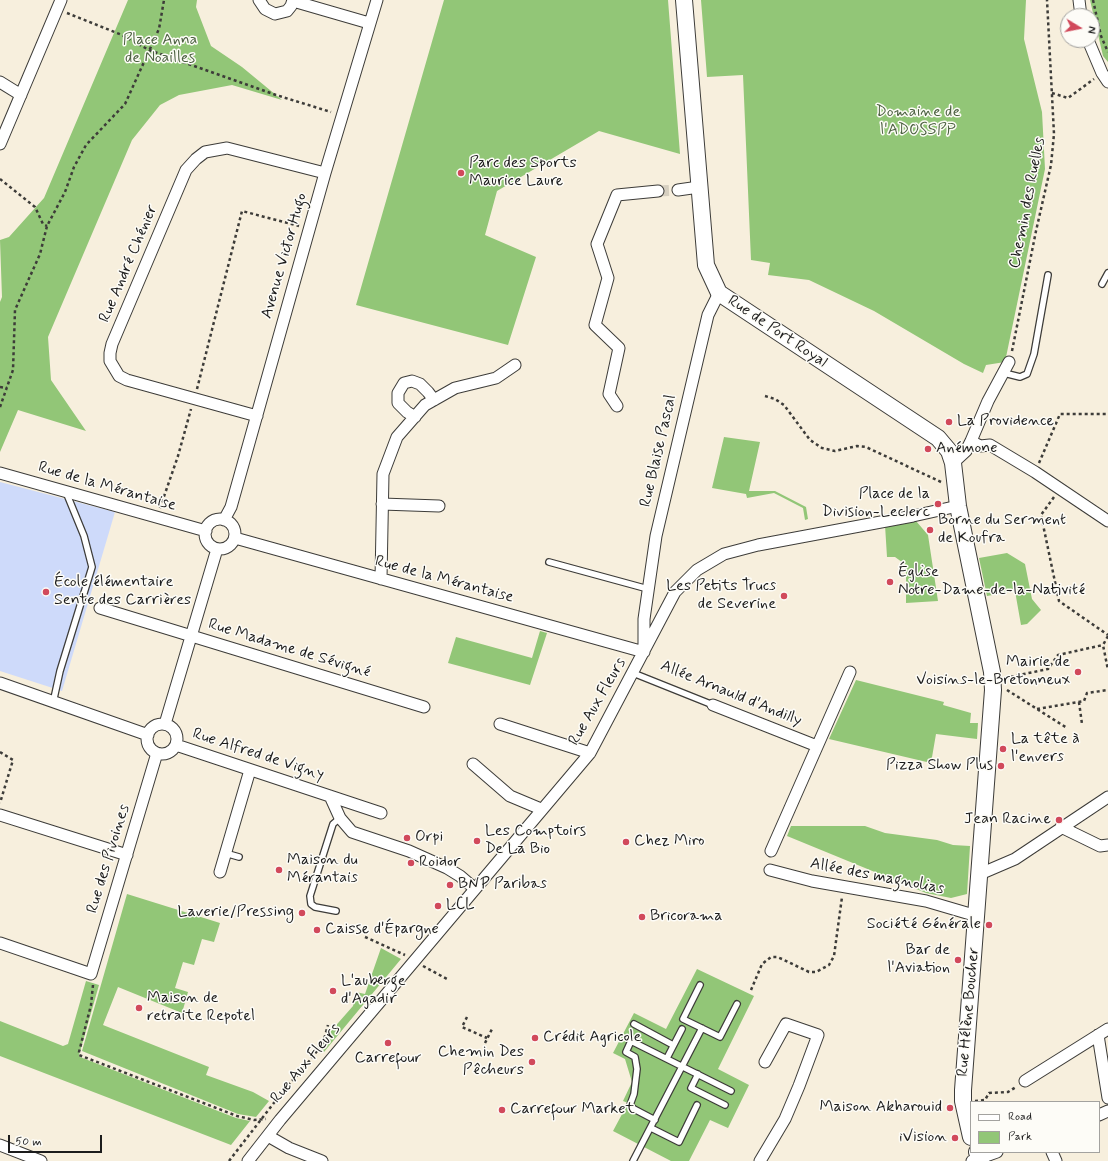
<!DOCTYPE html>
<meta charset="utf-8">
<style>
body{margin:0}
#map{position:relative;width:1108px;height:1161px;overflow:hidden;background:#f7efdd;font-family:Mynerve,sans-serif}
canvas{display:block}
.legend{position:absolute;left:970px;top:1101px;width:130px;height:52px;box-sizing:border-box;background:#fdfcf7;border:1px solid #a3a29f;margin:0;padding:5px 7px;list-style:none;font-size:12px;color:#1c1c1c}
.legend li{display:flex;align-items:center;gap:8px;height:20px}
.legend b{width:20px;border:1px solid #a3a29f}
.north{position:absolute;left:1060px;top:8px;width:40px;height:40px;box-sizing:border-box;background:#fdfcf7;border:1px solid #a3a29f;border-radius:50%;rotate:100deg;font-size:11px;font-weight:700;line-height:16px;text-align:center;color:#1c1c1c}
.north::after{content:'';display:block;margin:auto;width:14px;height:18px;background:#d1495b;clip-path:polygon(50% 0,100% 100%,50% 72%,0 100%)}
.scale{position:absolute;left:8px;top:1135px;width:94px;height:18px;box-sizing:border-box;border:2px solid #1c1c1c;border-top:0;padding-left:5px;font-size:12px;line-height:14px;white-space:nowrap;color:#1c1c1c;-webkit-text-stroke:3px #fdfcf7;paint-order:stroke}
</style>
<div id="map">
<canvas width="1108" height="1161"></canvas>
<ul class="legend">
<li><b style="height:5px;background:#fff"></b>Road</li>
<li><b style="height:11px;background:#92c677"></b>Park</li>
</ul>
<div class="north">N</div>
<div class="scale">50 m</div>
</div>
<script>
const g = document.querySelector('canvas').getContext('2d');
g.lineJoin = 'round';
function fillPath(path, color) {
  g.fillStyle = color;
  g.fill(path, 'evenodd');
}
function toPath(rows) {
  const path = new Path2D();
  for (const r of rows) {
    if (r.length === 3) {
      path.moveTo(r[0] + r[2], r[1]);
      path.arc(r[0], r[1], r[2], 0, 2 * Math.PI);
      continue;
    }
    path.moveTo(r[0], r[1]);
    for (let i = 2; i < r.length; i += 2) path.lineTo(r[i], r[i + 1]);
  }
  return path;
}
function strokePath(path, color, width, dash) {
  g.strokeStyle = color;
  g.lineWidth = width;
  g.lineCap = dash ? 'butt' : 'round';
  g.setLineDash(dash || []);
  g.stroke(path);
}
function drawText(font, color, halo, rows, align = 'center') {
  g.font = font + ' Mynerve,sans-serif';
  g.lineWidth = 3;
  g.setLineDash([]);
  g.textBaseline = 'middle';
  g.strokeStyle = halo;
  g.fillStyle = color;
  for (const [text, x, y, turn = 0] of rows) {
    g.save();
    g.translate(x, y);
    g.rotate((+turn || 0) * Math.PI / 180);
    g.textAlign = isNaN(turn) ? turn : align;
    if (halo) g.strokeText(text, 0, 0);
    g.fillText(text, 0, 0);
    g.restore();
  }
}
fillPath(toPath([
 [0,482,115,512,62,691,0,671]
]), '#cedafa');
fillPath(toPath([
 [128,0,197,0,196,7,211,46,242,67,282,100,232,85,179,95,160,105,132,140,48,337,51,380,86,431,18,410,0,452,0,302,2,297,0,240,9,237,44,198],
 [444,0,668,0,680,154,599,131,497,191,485,235,536,257,508,345,356,305],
 [701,0,1026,0,1024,39,1042,112,1045,169,1005,362,986,365,983,373,964,364,874,311,809,280,768,275,770,263,751,260,743,75,707,77],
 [1090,0,1108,0,1108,62,1103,56],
 [724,437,760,442,749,491,775,491,806,507,808,519,805,520,803,508,774,493,747,498,746,494,712,488],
 [910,520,916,521,928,535,938,601,906,603,906,565,895,557,887,557,885,525],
 [1007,553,1025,564,1032,599,1041,610,1027,624,1021,625,1015,591,987,596,979,558],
 [540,631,547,633,530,685,448,663,456,637,532,658],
 [856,680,944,702,943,705,971,713,970,723,978,723,977,739,936,734,931,763,829,739],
 [791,826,865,826,885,833,937,840,953,845,970,846,967,894,951,898,926,893,787,836],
 [127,894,220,923,214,942,202,939,194,965,183,962,175,988,188,992,182,1013,118,987,103,1025,209,1067,206,1075,253,1092,269,1101,256,1117,238,1114,82,1051],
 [381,948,401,959,324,1052,317,1047,353,1006,356,992,365,994],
 [697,969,754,996,718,1069,749,1085,728,1128,710,1120,689,1161,671,1161,613,1131,628,1103,623,1101,632,1082,625,1059,613,1053,634,1013,666,1029],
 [86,981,99,985,79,1055,80,1057,236,1118,250,1121,231,1145,0,1056,0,1021,63,1046,68,1044]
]), '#92c677');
strokePath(toPath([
 [658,191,678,190]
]), '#d6cfc0', 11, [11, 5.5]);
const lane = toPath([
 [1102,284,1108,273],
 [1004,373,1020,377,1027,374,1034,354,1048,275],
 [549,562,648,589],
 [633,673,713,705],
 [53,703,60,671,92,567,84,536,66,492],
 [225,853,239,857],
 [336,911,315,907,311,904,310,896,333,824,340,818],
 [700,985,683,1019,720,1037,737,1004],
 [634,1024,673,1045],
 [667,1058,682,1029],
 [698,1074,691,1088,725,1105],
 [655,1120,634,1109,630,1105,634,1094,637,1069,635,1057,626,1052,631,1041,731,1091],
 [651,1128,679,1142,697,1105],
 [633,1161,702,1028]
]);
const street = toPath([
 [259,0,265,9,275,14,287,11,291,6,293,0],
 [1079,0,1081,16],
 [293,1,369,23],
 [1088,40,1102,73,1108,82],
 [0,82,21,95],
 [0,144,61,0],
 [678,190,699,187],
 [617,406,609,394,619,348,595,325,608,278,597,244,617,195,658,191],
 [257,416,127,380,119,376,110,361,110,353,112,344,186,170,196,159,205,152,227,148,325,173],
 [415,417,407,412,398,403,398,393,404,383,412,381,420,384,428,392,434,400],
 [971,441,988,401,1009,362],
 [953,463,966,451,971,441,980,446,990,445,1035,472,1108,521],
 [0,473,206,531],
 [382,504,439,506],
 [220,534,15],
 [224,520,231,507,325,173,377,0],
 [235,538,644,652],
 [381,579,383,474,397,437,425,405,455,388,496,378,515,365],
 [100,608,424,707],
 [644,650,644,619,656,536,708,315,719,293],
 [0,683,148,735],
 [713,705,817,746],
 [165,724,217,549],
 [500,724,590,753],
 [162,739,15],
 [176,745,381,813],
 [473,764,510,796,541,809],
 [330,796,340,818,352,832,409,851,447,868,460,876,474,888],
 [0,815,127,855],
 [1061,827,1100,846,1108,845],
 [771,851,850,672],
 [770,870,812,881,926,901,977,916],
 [220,872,250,770],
 [980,874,1015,859,1108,797],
 [0,943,91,974,157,753],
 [1098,1035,1108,1098],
 [1025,1081,1108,1029],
 [1099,1115,1108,1111],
 [268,1136,289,1148,322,1161],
 [0,1145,41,1161],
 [1052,1152,1056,1161],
 [248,1161,280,1120,590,753,675,592,697,570,724,554,758,545,913,516,958,506],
 [760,1161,785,1119,799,1086,818,1035,786,1024,765,1062],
 [972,1161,997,1152]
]);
const secondary = toPath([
 [684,0,706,265,719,293,938,438,949,451,953,463,958,506,992,672,993,690,963,1090,963,1101,971,1137],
 [977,1152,981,1161]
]);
strokePath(lane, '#3d3c39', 8);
strokePath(street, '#3d3c39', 13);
strokePath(secondary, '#3d3c39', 18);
strokePath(toPath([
 [1093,0,1101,36,1108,52],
 [67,13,122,35,149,50,276,95,331,112],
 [1052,93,1068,98,1094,79],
 [0,179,35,207,43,224,47,226],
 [1012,351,1036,231,1051,165,1054,134,1047,0],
 [0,387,7,388],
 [197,389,242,211,299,226],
 [765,396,775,399,784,405,810,440,822,448,835,451,857,446,866,447,941,482],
 [0,407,13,370,15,310,40,254,47,226,65,192,74,167,86,145,125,104,159,29,164,0],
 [1039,463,1060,414,1108,414],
 [1054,497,1041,515,1059,601,1108,635],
 [160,508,178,456,191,409],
 [1108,636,1103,645,1108,670],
 [1005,678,1048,669,1058,655,1103,645],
 [1007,690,1067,728],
 [1079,702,1082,724],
 [1037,709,1084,701,1087,693,1108,690],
 [0,752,13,760,0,803],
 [365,937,405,955],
 [423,966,447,979],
 [93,985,91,1005,79,1052,79,1055,237,1116,254,1120,266,1119],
 [751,990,762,964,771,957,777,957,782,959,809,972,816,972,829,965,834,956,842,897],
 [467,1017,462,1027,487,1038],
 [485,1043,492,1029],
 [975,1101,985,1100,989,1093,1008,1092,1016,1087],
 [229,1161,280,1095,311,1059,323,1043,328,1025]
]), '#3d3c39', 2.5, [3, 3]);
strokePath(lane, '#fff', 5.5);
strokePath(street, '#fff', 11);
strokePath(secondary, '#fff', 16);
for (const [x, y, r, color] of [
 [461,173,4,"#d1495b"],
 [949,422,4,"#d1495b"],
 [928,449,4,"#d1495b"],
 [938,504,4,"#d1495b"],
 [930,530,4,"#d1495b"],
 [890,582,4,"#d1495b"],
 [46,592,4,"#d1495b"],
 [784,596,4,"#d1495b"],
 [1078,672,4,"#d1495b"],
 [1003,749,4,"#d1495b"],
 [1001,766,4,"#d1495b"],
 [1059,820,4,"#d1495b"],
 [407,838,4,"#d1495b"],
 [477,841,4,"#d1495b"],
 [626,842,4,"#d1495b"],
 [411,863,4,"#d1495b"],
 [279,870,4,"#d1495b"],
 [450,885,4,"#d1495b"],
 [438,906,4,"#d1495b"],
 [302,913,4,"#d1495b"],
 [642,917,4,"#d1495b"],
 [989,925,4,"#d1495b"],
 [317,930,4,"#d1495b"],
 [958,960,4,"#d1495b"],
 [333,991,4,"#d1495b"],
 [139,1008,4,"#d1495b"],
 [535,1038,4,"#d1495b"],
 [388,1043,4,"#d1495b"],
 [532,1062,4,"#d1495b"],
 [950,1108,4,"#d1495b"],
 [502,1110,4,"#d1495b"],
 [955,1138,4,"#d1495b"]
]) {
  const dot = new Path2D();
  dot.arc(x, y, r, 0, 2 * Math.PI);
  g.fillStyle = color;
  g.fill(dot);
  strokePath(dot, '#fdfcf7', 1.5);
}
drawText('16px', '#4b6040', '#fdfcf7', [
 ["Place Anna",160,41],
 ["de Noailles",160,59],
 ["Domaine de",918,113],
 ["l'ADOSSPP",918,131]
]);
drawText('16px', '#1c1c1c', '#fdfcf7', [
 ["Parc des Sports",469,164],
 ["Maurice Laure",469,182],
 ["La Providence",957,422],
 ["Anémone",936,449],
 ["Place de la",930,495,"right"],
 ["Division-Leclerc",930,513,"right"],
 ["Borne du Serment",938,521],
 ["de Koufra",938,539],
 ["Église",898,573],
 ["Notre-Dame-de-la-Nativité",898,591],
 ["École élémentaire",54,583],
 ["Sente des Carrières",54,601],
 ["Les Petits Trucs",776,587,"right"],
 ["de Severine",776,605,"right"],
 ["Mairie de",1070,663,"right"],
 ["Voisins-le-Bretonneux",1070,681,"right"],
 ["La tête à",1011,740],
 ["l'envers",1011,758],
 ["Pizza Show Plus",993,766,"right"],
 ["Jean Racine",1051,820,"right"],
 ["Les Comptoirs",485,832],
 ["De La Bio",485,850],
 ["Orpi",415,838],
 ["Chez Miro",634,842],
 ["Maison du",287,861],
 ["Mérantais",287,879],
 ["Roidor",419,863],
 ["BNP Paribas",458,885],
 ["LCL",446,906],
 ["Laverie/Pressing",294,913,"right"],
 ["Bricorama",650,917],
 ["Société Générale",981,925,"right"],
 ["Caisse d'Épargne",325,930],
 ["Bar de",950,951,"right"],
 ["l'Aviation",950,969,"right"],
 ["L'auberge",341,982],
 ["d'Agadir",341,1000],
 ["Maison de",147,999],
 ["retraite Repotel",147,1017],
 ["Crédit Agricole",543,1038],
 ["Chemin Des",524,1053,"right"],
 ["Pêcheurs",524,1071,"right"],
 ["Carrefour",388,1059,"center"],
 ["Maison Akharouid",942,1108,"right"],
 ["Carrefour Market",510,1110],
 ["iVision",947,1138,"right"]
], 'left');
drawText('16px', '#1c1c1c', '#fdfcf7', [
 ["Chemin des Ruelles",1028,203,-79],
 ["Avenue Victor Hugo",285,256,-74],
 ["Rue André Chénier",129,264,-67],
 ["Rue de Port Royal",777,332,34],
 ["Rue Blaise Pascal",659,451,-77],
 ["Rue de la Mérantaise",107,487,16],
 ["Rue de la Mérantaise",444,580,15],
 ["Rue Madame de Sévigné",289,649,17],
 ["Allée Arnauld d'Andilly",731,694,22],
 ["Rue Aux Fleurs",598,702,-60],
 ["Rue Alfred de Vigny",258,755,18],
 ["Rue des Pivoines",109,859,-73],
 ["Allée des magnolias",877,877,11],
 ["Rue Hélène Boucher",969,1012,-85],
 ["Rue Aux Fleurs",306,1064,-50]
]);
</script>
